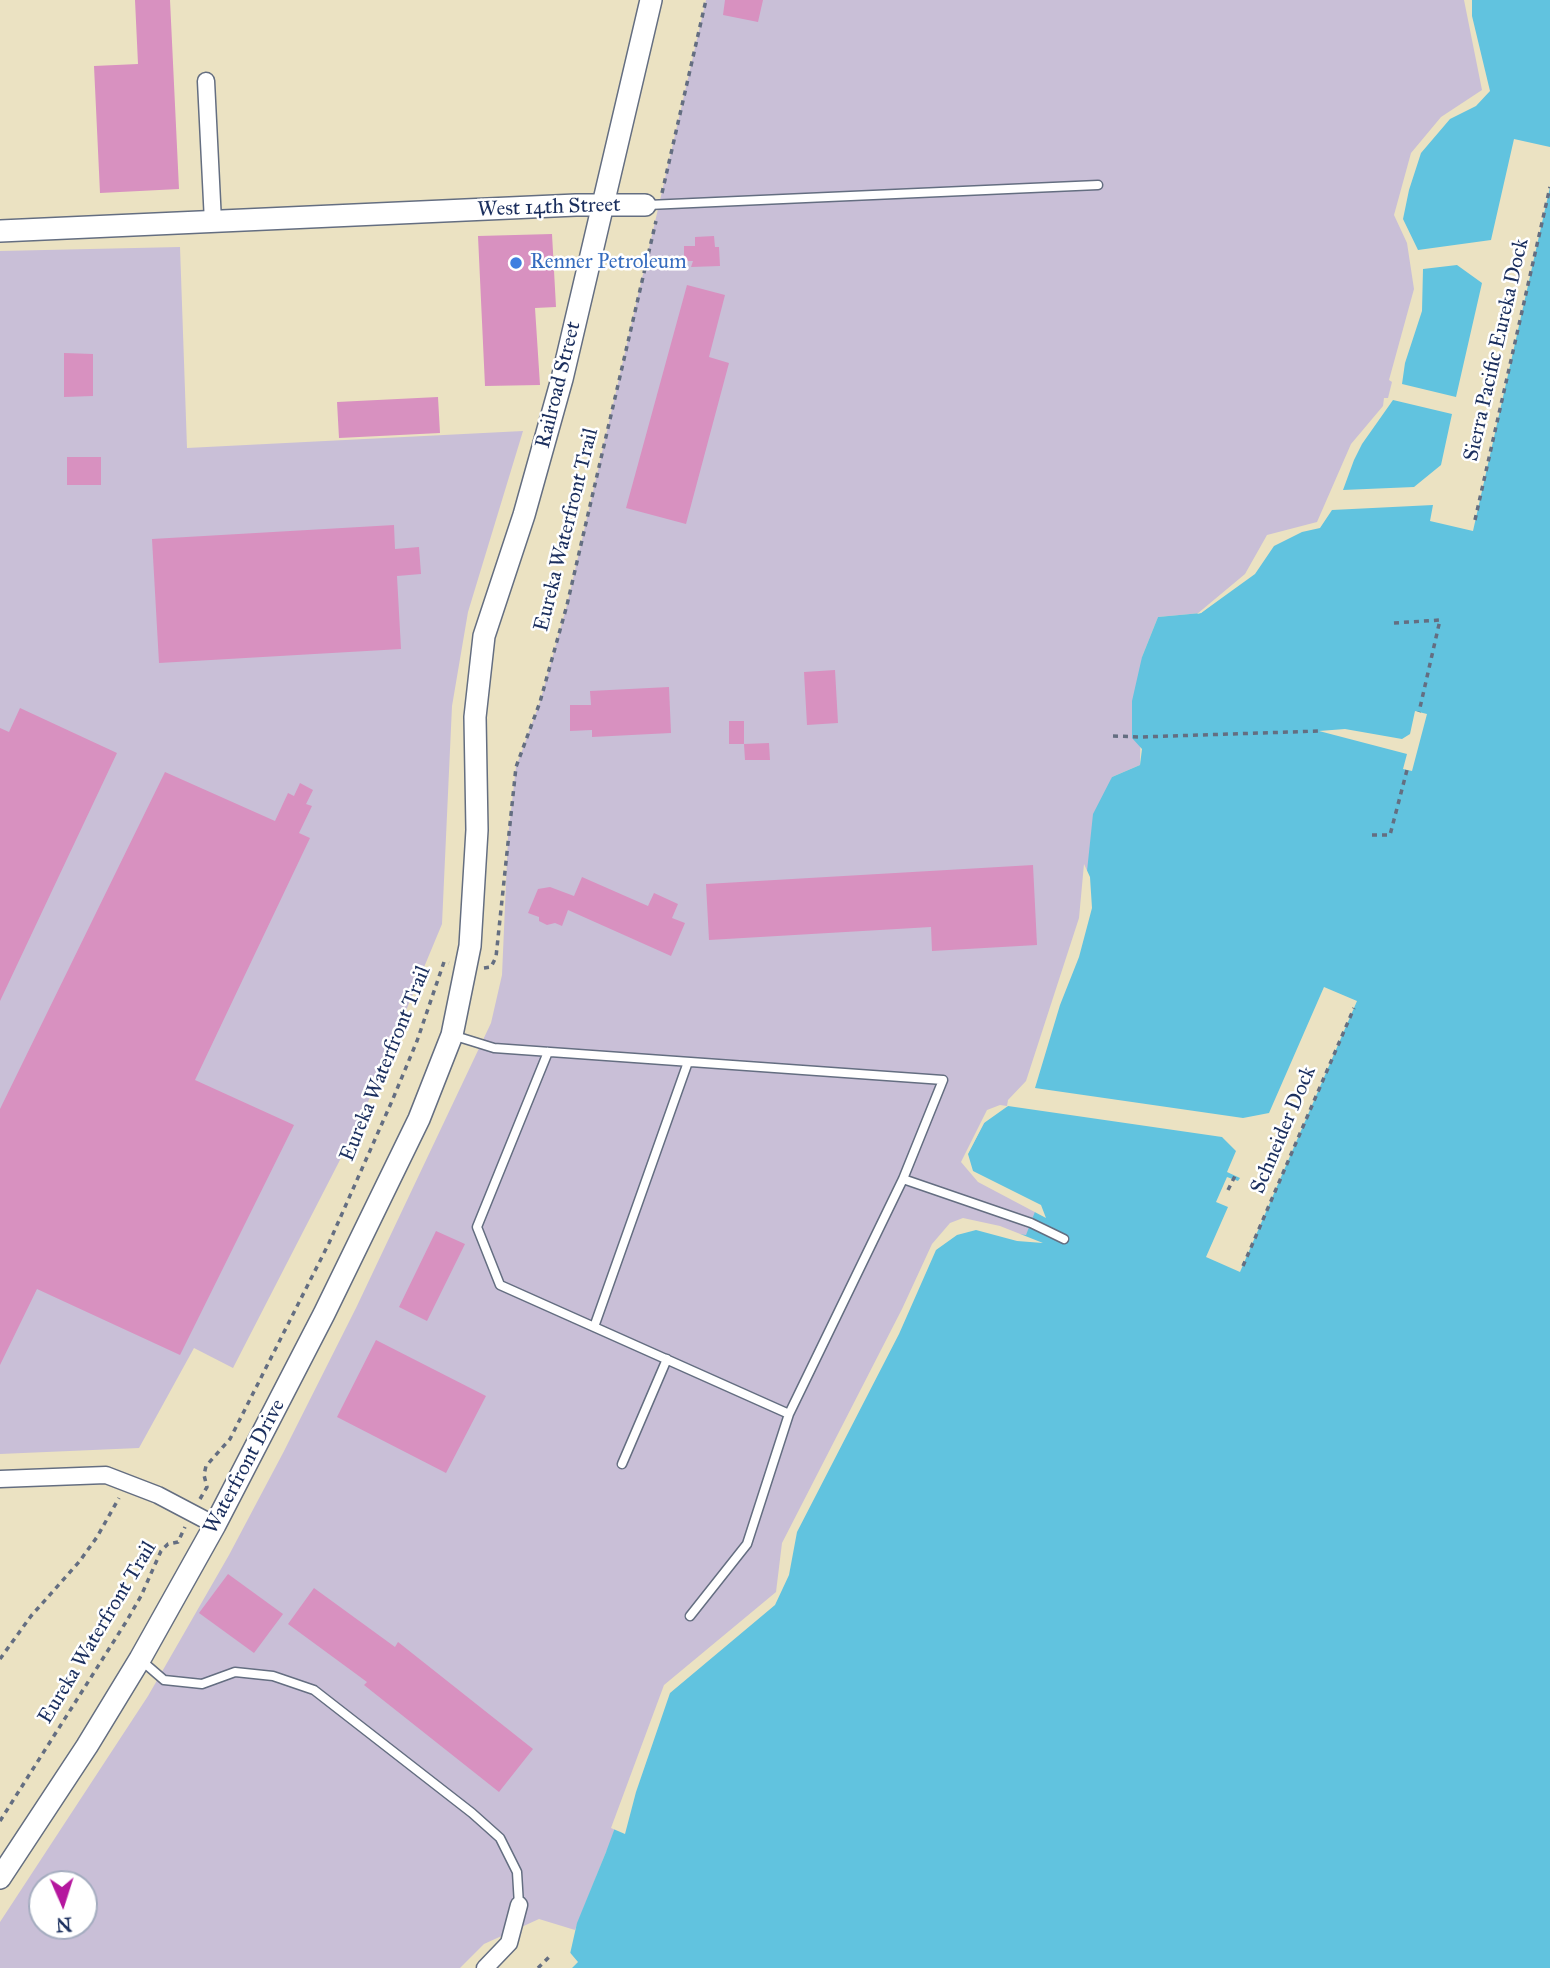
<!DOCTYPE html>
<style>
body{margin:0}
#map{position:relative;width:1550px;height:1968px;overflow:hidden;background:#ebe2c2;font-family:"IM FELL Great Primer",serif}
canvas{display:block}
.north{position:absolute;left:28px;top:1870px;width:70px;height:70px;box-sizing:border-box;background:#fff;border:2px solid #a4acbf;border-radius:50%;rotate:177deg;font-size:19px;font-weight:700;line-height:28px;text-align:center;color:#1b2f5e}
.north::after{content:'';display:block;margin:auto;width:24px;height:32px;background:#b5179e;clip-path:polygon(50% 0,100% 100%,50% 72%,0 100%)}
</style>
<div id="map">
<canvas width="1550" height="1968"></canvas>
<div class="north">N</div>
</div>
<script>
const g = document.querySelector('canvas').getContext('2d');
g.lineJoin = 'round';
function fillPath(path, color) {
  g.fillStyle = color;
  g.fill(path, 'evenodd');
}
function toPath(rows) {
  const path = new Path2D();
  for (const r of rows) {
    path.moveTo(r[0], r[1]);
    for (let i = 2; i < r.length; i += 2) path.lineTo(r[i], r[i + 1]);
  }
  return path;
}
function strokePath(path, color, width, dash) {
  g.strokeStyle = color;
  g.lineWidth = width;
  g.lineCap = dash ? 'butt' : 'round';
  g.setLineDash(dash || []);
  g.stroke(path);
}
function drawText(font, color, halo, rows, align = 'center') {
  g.font = font + ' "IM FELL Great Primer",serif';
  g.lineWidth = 5;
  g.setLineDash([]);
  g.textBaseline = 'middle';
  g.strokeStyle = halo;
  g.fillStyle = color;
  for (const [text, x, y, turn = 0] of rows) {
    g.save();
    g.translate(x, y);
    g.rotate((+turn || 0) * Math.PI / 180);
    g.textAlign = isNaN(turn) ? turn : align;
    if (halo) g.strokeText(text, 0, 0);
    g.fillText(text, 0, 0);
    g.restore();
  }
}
fillPath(toPath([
 [706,0,1467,0,1486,92,1410,242,1418,290,1386,407,1319,525,1201,613,1158,617,1142,657,1140,765,1112,777,1082,919,1037,1209,1026,1236,779,1593,606,1852,575,1930,539,1919,484,1944,460,1968,0,1968,0,1922,148,1696,229,1555,283,1453,356,1308,491,1023,502,975,508,837,516,767,540,702,567,605],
 [42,1884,84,1884,84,1926,42,1926],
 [180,247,187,448,523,431,468,612,452,706,442,924,360,1121,233,1368,194,1348,139,1448,0,1454,0,251]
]), '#c9bfd7');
fillPath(toPath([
 [1467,0,1550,0,1550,1968,558,1968,570,1954,577,1923,606,1852,667,1687,779,1593,785,1545,935,1246,952,1226,1026,1235,1036,1209,980,1179,964,1161,990,1112,1008,1106,1029,1083,1082,919,1093,814,1112,777,1140,765,1142,749,1132,738,1132,701,1142,657,1158,617,1201,613,1248,576,1270,538,1319,525,1354,445,1386,407,1418,290,1410,242,1397,213,1414,154,1443,120,1486,92]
]), '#61c3df');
fillPath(toPath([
 [1464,0,1472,0,1472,16,1490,91,1476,106,1450,119,1421,153,1409,190,1403,219,1418,250,1491,240,1514,139,1550,147,1550,187,1473,531,1430,521,1433,505,1332,510,1320,528,1302,532,1274,546,1255,574,1201,613,1197,614,1245,574,1267,535,1317,522,1351,444,1383,406,1384,398,1388,398,1392,382,1389,380,1414,289,1407,243,1394,215,1411,153,1441,117,1482,90],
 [1457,265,1482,283,1456,397,1402,384,1405,363,1422,311,1423,269],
 [1393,400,1452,414,1441,465,1414,487,1343,490,1354,460,1362,444],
 [1415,711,1427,714,1412,771,1403,769,1407,754,1319,731,1345,729,1402,739,1410,734],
 [1084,864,1090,877,1092,908,1079,957,1060,1005,1035,1088,1243,1118,1269,1113,1324,987,1357,1001,1240,1272,1206,1257,1228,1207,1216,1202,1227,1177,1238,1181,1240,1178,1227,1172,1236,1151,1222,1137,1008,1106,984,1123,968,1154,973,1171,1041,1205,1046,1218,978,1182,961,1162,987,1110,1000,1105,1007,1106,1008,1100,1026,1081,1079,918],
 [963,1218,1000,1226,1043,1243,1017,1241,976,1230,957,1235,936,1250,899,1334,797,1532,789,1575,775,1605,670,1693,636,1792,625,1834,611,1828,664,1685,776,1592,782,1543,902,1309,932,1244,950,1223],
 [567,1949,578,1962,572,1968,554,1968]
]), '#ebe2c2');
fillPath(toPath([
 [135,0,170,0,179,189,100,193,94,66,138,64],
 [725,0,763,0,758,22,723,15],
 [552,234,556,307,535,308,540,385,485,386,478,236],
 [714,236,715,247,719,247,720,266,691,267,693,261,684,261,684,246,695,246,695,237],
 [687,285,725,295,709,357,729,363,686,524,626,508],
 [64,353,93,354,93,396,64,397],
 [438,397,440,433,339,438,337,402],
 [67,457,101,457,101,485,67,485],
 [394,525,395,549,419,547,421,574,397,576,401,649,159,663,152,539],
 [835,670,838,723,807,725,804,672],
 [669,687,671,733,592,737,592,730,570,731,570,705,591,705,590,691],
 [20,708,117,753,0,1001,0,728,9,732],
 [729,721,744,721,744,744,769,743,770,760,745,760,744,744,729,744],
 [165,772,275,821,288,793,294,796,300,783,313,790,306,804,312,806,299,833,310,838,195,1080,294,1125,180,1355,37,1289,0,1365,0,1109],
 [1033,865,1037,945,932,951,931,927,709,940,706,884],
 [582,877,648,906,654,893,678,904,672,918,685,923,671,956,568,910,562,926,555,923,547,925,539,921,539,917,528,913,538,889,550,887,574,896],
 [436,1231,465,1244,427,1321,399,1307],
 [376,1340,486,1396,446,1473,337,1417],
 [228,1574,283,1614,254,1653,199,1613],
 [314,1588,395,1647,398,1642,533,1749,499,1792,364,1685,367,1682,288,1624]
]), '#d891c0');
const service = toPath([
 [648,205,1098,185],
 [452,1035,494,1048,943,1080,903,1179,789,1414,747,1544,690,1616],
 [548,1052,477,1227,500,1285,789,1414],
 [903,1179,1031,1223,1064,1239],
 [594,1327,688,1062],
 [622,1464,667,1359],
 [142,1661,164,1680,202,1684,235,1672,273,1676,314,1690,472,1813,500,1838,517,1872,519,1905]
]);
const minor = toPath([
 [206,81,213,222],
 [0,1479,106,1475,158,1495,215,1525],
 [485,1968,509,1943,519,1905]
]);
const tertiary = toPath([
 [0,231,576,205,645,205],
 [0,1878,87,1746,140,1659,215,1525,324,1314,419,1119,452,1035,470,946,477,830,475,717,484,636,524,515,562,379,651,0]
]);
strokePath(service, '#646e81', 11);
strokePath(minor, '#646e81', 19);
strokePath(tertiary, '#646e81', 24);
strokePath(toPath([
 [662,193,706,0],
 [1475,520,1550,187],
 [1394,623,1440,620,1419,712],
 [1113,736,1141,737,1319,731],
 [1372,835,1390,835,1407,770],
 [484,968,491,967,496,957,516,767,540,702,567,605,656,221],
 [1228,1190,1235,1176],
 [1243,1266,1354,1008],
 [200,1499,207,1487,204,1475,206,1466,230,1439,329,1243,392,1101,417,1041,444,962,449,963],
 [0,1659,31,1616,79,1562,97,1537,119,1498],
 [0,1821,126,1622,141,1596,161,1551,168,1544,178,1542,185,1527],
 [538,1968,551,1955]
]), '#646e81', 3.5, [5, 5]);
strokePath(service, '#fff', 8);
strokePath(minor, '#fff', 16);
strokePath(tertiary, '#fff', 21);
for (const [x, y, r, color] of [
 [516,263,7,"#3f7fe0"]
]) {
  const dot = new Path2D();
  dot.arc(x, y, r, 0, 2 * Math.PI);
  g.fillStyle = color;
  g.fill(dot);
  strokePath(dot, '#fff', 2.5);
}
drawText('21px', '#1b2f5e', '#fff', [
 ["West 14th Street",549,208,-2],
 ["Sierra Pacific Eureka Dock",1497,350,-77],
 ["Railroad Street",559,385,-76],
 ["Eureka Waterfront Trail",567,530,-76],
 ["Eureka Waterfront Trail",386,1064,-68],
 ["Schneider Dock",1284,1130,-67],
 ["Waterfront Drive",245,1467,-62],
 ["Eureka Waterfront Trail",98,1633,-59]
]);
drawText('21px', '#366cbe', '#fff', [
 ["Renner Petroleum",530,263]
], 'left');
</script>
